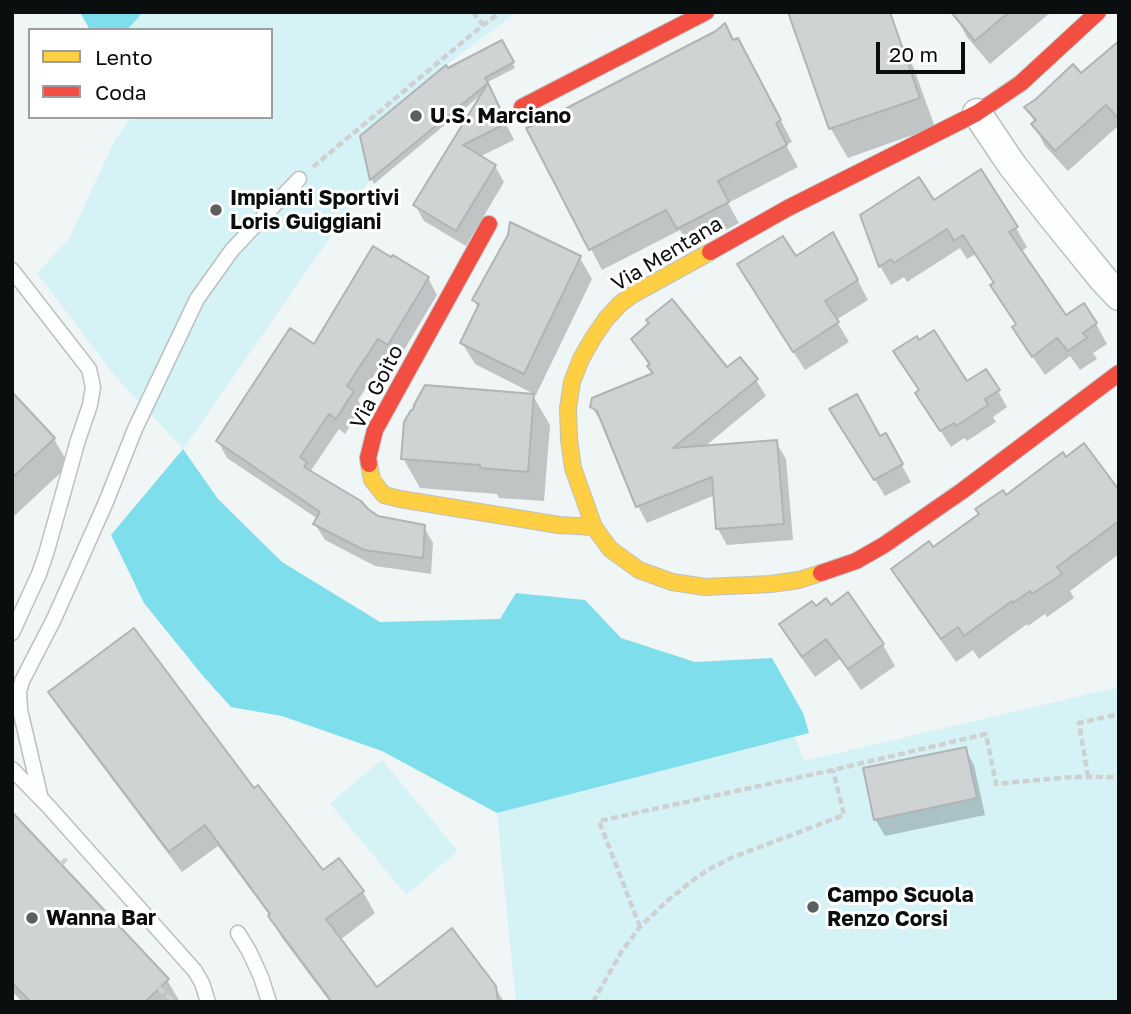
<!DOCTYPE html>
<style>
body{margin:0}
#map{position:relative;width:1131px;height:1014px;overflow:hidden;background:#f0f5f5;font-family:"Golos Text",sans-serif}
canvas{display:block}
.frame{position:absolute;inset:0;border:14px solid #0b0e0e;pointer-events:none}
.legend{position:absolute;left:28px;top:28px;width:245px;height:91px;box-sizing:border-box;background:#fff;border:2px solid #9d9f9f;margin:0;padding:9px 12px;list-style:none;font-size:21px;color:#0b0e0e}
.legend li{display:flex;align-items:center;gap:14px;height:35px}
.legend b{width:35px;border:2px solid #9d9f9f}
.scale{position:absolute;left:876px;top:42px;width:89px;height:32px;box-sizing:border-box;border:4px solid #0b0e0e;border-top:0;padding-left:9px;font-size:21px;line-height:24px;white-space:nowrap;color:#0b0e0e;-webkit-text-stroke:5px #fff;paint-order:stroke}
</style>
<div id="map">
<canvas width="1131" height="1014"></canvas>
<div class="frame"></div>
<ul class="legend">
<li><b style="height:9px;background:#ffcf43"></b>Lento</li>
<li><b style="height:9px;background:#f24e42"></b>Coda</li>
</ul>
<div class="scale">20 m</div>
</div>
<script>
const g = document.querySelector('canvas').getContext('2d');
g.lineJoin = 'round';
function fillPath(path, color) {
  g.fillStyle = color;
  g.fill(path, 'evenodd');
}
function toPath(rows) {
  const path = new Path2D();
  for (const r of rows) {
    path.moveTo(r[0], r[1]);
    for (let i = 2; i < r.length; i += 2) path.lineTo(r[i], r[i + 1]);
  }
  return path;
}
function strokePath(path, color, width, dash) {
  g.strokeStyle = color;
  g.lineWidth = width;
  g.lineCap = dash ? 'butt' : 'round';
  g.setLineDash(dash || []);
  g.stroke(path);
}
function drawText(font, color, halo, rows, align = 'center') {
  g.font = font + ' "Golos Text",sans-serif';
  g.lineWidth = 6;
  g.setLineDash([]);
  g.textBaseline = 'middle';
  g.strokeStyle = halo;
  g.fillStyle = color;
  for (const [text, x, y, turn = 0] of rows) {
    g.save();
    g.translate(x, y);
    g.rotate((+turn || 0) * Math.PI / 180);
    g.textAlign = isNaN(turn) ? turn : align;
    if (halo) g.strokeText(text, 0, 0);
    g.fillText(text, 0, 0);
    g.restore();
  }
}
fillPath(toPath([
 [143,12,517,12,446,65,360,136,370,180,183,449,115,376,37,273,69,239,115,140,131,117,271,117,271,30,127,30],
 [1119,687,1119,1002,516,1002,497,813,795,737,804,761],
 [382,760,458,851,406,895,330,803]
]), '#d5f2f7');
fillPath(toPath([
 [80,12,143,12,127,30,90,30],
 [183,449,218,499,282,562,380,622,500,619,516,593,585,600,621,638,695,662,772,658,803,713,809,733,497,813,382,751,282,716,231,707,203,676,144,603,111,535]
]), '#7fdeec');
fillPath(toPath([
 [790,12,896,36,913,66,935,127,848,158,831,129],
 [955,12,1051,12,990,64,967,37,954,13],
 [501,42,515,68,486,83,514,140,479,157,495,166,504,182,466,246,424,221,415,205,482,94,374,184,372,180,362,137,448,70],
 [733,42,750,61,792,142,786,145,798,167,728,203,739,223,690,249,680,230,602,270,528,129],
 [1119,52,1119,125,1068,171,1045,146,1033,124,1035,123,1027,108],
 [933,202,1016,228,1027,247,1021,252,1065,318,1083,306,1096,324,1107,344,1093,353,1097,359,1080,370,1070,356,1045,375,1026,347,1017,326,995,284,976,254,967,259,960,248,907,282,904,277,891,285,880,266],
 [844,254,868,300,836,320,849,342,805,370,750,284,795,259],
 [580,258,592,279,536,395,475,364,462,343,478,308,474,300],
 [428,278,437,295,398,360,388,354,358,400,362,408,345,434,339,429,310,472,377,518,424,527,433,543,431,574,375,566,325,540,315,524,318,519,227,458,218,441,314,346],
 [633,339,756,380,766,396,703,448,776,442,786,459,793,540,727,545,718,529,715,495,647,523,638,506,605,426,602,424,592,407,654,374],
 [967,384,998,391,1007,407,993,417,996,422,967,441,964,438,951,447,927,410],
 [12,395,54,439,69,465,12,518],
 [533,396,550,425,544,501,499,498,497,494,420,488,403,458],
 [841,426,880,438,885,435,911,482,885,496],
 [1119,493,1119,554,1070,591,1074,598,1047,617,1045,614,1028,626,1027,624,979,659,973,650,956,662,907,593,893,569,932,550,1006,497],
 [830,607,883,645,895,666,861,690,840,659,815,677,793,646,781,625,815,608],
 [51,693,254,791,323,872,363,892,375,913,340,940,376,989,495,987,504,1002,330,1002,282,938,270,916,218,846,182,872,63,714],
 [965,749,974,765,985,815,885,836,875,819],
 [12,814,167,980,180,1002,22,1002,12,991]
]), '#0003');
const building = toPath([
 [788,12,890,12,920,98,829,129,788,12],
 [951,12,1009,12,975,41,951,12],
 [725,23,733,40,738,38,781,120,776,123,787,145,718,181,729,202,677,229,666,210,589,250,526,128,532,126,716,31,725,23],
 [502,40,514,62,485,78,488,83,370,180,360,136,446,65,448,68,502,40],
 [1119,41,1119,119,1106,105,1055,151,1031,124,1036,120,1024,107,1036,99,1073,64,1081,73,1119,41],
 [488,83,507,123,463,145,496,165,456,231,413,205,488,83],
 [981,169,1018,227,1009,232,1066,315,1084,303,1097,323,1083,333,1087,338,1068,351,1057,338,1032,357,1012,327,1016,324,990,285,994,283,963,235,954,241,947,229,894,263,891,259,879,267,860,215,919,177,934,200,981,169],
 [510,222,581,256,524,374,460,343,479,304,472,300,508,235,510,222],
 [833,232,858,280,825,301,839,322,793,352,737,264,783,236,796,256,833,232],
 [373,246,391,257,393,255,429,277,388,345,378,339,347,386,354,391,336,419,329,414,300,457,307,462,304,467,361,501,368,509,378,516,425,525,423,558,364,550,313,524,320,512,216,441,290,328,314,344,373,246],
 [672,299,727,367,740,357,758,379,673,448,777,440,784,524,716,529,712,477,636,507,597,411,590,407,592,398,653,373,647,366,650,364,631,339,649,323,646,320,672,299],
 [934,330,967,381,986,369,1000,390,985,399,988,405,956,426,954,423,940,431,915,393,919,390,893,351,917,336,919,340,934,330],
 [425,385,534,394,528,472,480,468,480,465,401,459,404,422,411,410,413,410,414,405,425,385],
 [12,392,55,438,12,478,12,392],
 [857,394,880,436,886,433,903,464,874,480,829,409,857,394],
 [1084,443,1119,490,1119,521,1057,567,1062,574,1032,594,1030,591,1013,603,1012,601,964,636,958,627,941,639,891,569,929,541,933,547,979,514,975,509,1003,490,1006,495,1063,452,1066,457,1084,443],
 [848,592,884,644,848,669,826,639,802,657,779,624,812,601,816,606,826,598,831,605,848,592],
 [134,628,254,788,258,785,323,870,339,858,364,891,326,919,377,987,452,928,496,986,498,1002,332,1002,268,916,270,914,205,825,169,852,48,692,134,628],
 [966,747,977,798,874,820,863,768,966,747],
 [12,812,169,979,145,1002,31,1002,12,983,12,812]
]);
fillPath(building, '#d0d3d3');
strokePath(building, '#b0b4b4', 2);
const lane = toPath([
 [12,270,89,369,93,387,90,405,78,440,46,554,39,574,12,633],
 [12,769,49,807,195,971,202,983,208,1002],
 [41,799,20,710,19,692,22,681,54,619,106,502,135,429,197,299,232,250,299,179],
 [238,933,249,951,261,977,269,1002]
]);
const street = toPath([
 [977,113,1012,165,1052,216,1103,279,1119,296]
]);
const slow = toPath([
 [710,252,632,295,620,304,606,319,593,338,581,359,572,382,568,408,569,439,573,468,594,527,610,549,639,570,672,582,705,587,771,584,799,580,821,573],
 [369,464,372,480,384,495,400,499,559,525,594,527]
]);
const jam = toPath([
 [522,107,706,12],
 [710,252,788,208,977,113,1021,83,1098,12],
 [369,464,368,458,375,430,489,224],
 [821,573,856,561,884,545,962,491,1119,373]
]);
strokePath(lane, '#bcc0c0', 17);
strokePath(street, '#bcc0c0', 31);
strokePath(slow, '#bcc0c0', 18);
strokePath(jam, '#bcc0c0', 18);
strokePath(toPath([
 [473,12,483,25],
 [313,167,483,25,501,12],
 [1088,777,1079,723,1119,714],
 [61,864,65,860,63,857],
 [640,927,599,821,833,770,986,734,996,784,1071,777,1119,777],
 [159,988,174,1002],
 [593,1002,622,951,640,927,667,901,692,881,708,870,731,858,844,815,833,770]
]), '#cfd0d0', 4.5, [7, 3.5]);
strokePath(lane, '#fdfefe', 14);
strokePath(street, '#fdfefe', 28);
strokePath(slow, '#ffcf43', 16);
strokePath(jam, '#f24e42', 16);
for (const [x, y, r, color] of [
 [416,116,7,"#5b5f5f"],
 [216,210,7,"#5b5f5f"],
 [813,907,7,"#5b5f5f"],
 [32,918,7,"#5b5f5f"]
]) {
  const dot = new Path2D();
  dot.arc(x, y, r, 0, 2 * Math.PI);
  g.fillStyle = color;
  g.fill(dot);
  strokePath(dot, '#fff', 2.5);
}
drawText('bold 21px', '#0b0e0e', '#fff', [
 ["U.S. Marciano",430,116],
 ["Impianti Sportivi",230,198],
 ["Loris Guiggiani",230,222],
 ["Campo Scuola",827,895],
 ["Renzo Corsi",827,919],
 ["Wanna Bar",46,918]
], 'left');
drawText('21px', '#0b0e0e', '#fff', [
 ["Via Mentana",667,254,-31],
 ["Via Goito",377,387,-63]
]);
</script>
